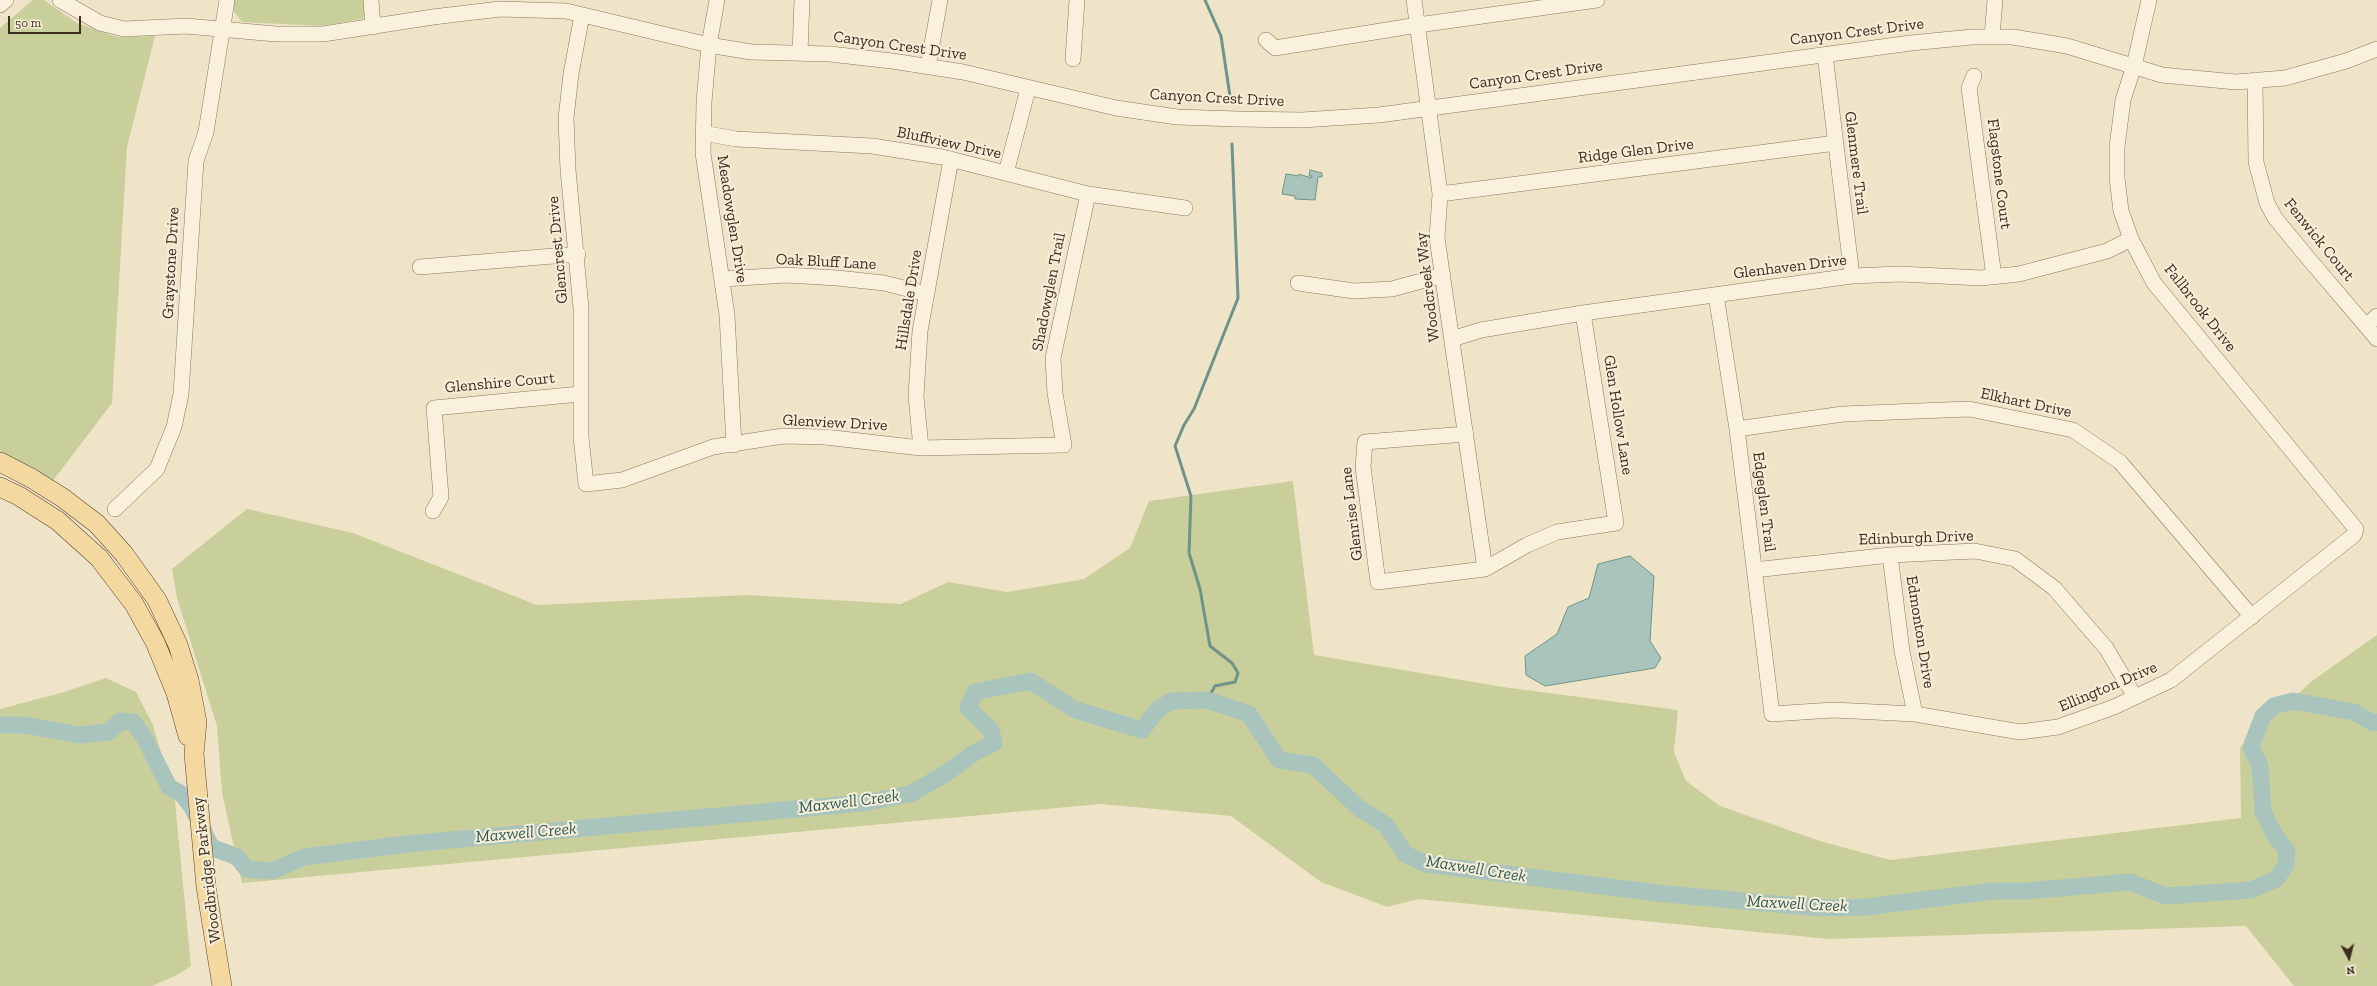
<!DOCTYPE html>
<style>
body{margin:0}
#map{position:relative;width:2377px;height:986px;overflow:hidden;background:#f0e4c8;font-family:"Zilla Slab",serif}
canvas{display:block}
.north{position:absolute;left:2329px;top:938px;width:40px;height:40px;-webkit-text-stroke:3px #f7eed8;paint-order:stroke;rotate:173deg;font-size:11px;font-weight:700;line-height:16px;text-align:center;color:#3d2e20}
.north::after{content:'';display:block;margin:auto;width:14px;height:18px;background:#3d2e20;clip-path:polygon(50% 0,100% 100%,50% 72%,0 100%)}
.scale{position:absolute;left:8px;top:16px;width:73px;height:18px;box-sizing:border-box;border:2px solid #3d2e20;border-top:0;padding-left:5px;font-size:12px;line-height:14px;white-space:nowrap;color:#3d2e20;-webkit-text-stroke:3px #f7eed8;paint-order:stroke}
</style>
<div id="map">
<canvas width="2377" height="986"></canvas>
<div class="north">N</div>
<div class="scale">50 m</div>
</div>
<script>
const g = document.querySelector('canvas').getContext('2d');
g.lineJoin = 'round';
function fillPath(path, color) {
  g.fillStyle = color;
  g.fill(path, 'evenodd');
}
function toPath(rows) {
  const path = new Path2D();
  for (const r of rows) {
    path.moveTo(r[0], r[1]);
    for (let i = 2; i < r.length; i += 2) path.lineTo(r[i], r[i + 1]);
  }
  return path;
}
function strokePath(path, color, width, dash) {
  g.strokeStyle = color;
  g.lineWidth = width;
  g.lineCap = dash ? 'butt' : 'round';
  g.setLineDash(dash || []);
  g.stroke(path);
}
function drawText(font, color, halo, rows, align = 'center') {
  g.font = font + ' "Zilla Slab",serif';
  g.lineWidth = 4;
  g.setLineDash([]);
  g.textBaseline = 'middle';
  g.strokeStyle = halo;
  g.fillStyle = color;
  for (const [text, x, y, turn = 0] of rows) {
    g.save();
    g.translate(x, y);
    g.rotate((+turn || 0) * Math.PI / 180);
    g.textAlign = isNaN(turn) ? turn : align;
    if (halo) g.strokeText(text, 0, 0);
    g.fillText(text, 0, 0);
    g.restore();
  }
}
fillPath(toPath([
 [33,0,44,0,77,23,117,37,155,36,127,147,112,403,52,482,30,466,0,456,0,28],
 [233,0,365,0,366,14,362,19,321,26,242,22,234,12],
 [1293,481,1314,655,1503,687,1678,710,1674,752,1686,781,1720,806,1820,841,1890,860,2241,818,2240,747,2312,681,2377,635,2377,986,2294,986,2246,926,1829,939,1419,899,1387,907,1321,882,1231,816,1101,804,242,883,222,793,217,726,177,598,172,569,247,509,353,533,537,605,746,595,901,604,948,582,1007,592,1084,579,1130,548,1149,501],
 [106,678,136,692,153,725,175,802,191,966,177,975,152,986,0,986,0,709,64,692]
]), '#c9cf9b');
const water = toPath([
 [1310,170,1322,173,1322,177,1318,177,1315,200,1295,199,1295,196,1282,194,1286,174,1299,176,1299,174,1311,178,1312,176,1309,176,1310,170],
 [1630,556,1654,576,1650,641,1661,658,1655,668,1545,686,1526,675,1525,656,1557,634,1568,607,1589,598,1598,564,1630,556]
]);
fillPath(water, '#a9c4bc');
strokePath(water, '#6f938a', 1);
strokePath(toPath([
 [1205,0,1221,36,1231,103],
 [1207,700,1215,686,1235,682,1238,673,1232,663,1210,646,1200,589,1189,553,1191,496,1175,446,1184,425,1194,409,1238,298,1232,144]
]), '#6f938a', 3);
strokePath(toPath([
 [0,725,25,725,79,735,109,732,120,721,133,722,144,737,169,787,182,794,192,807,211,847,237,857,247,869,272,871,304,857,407,844,863,803,910,794,942,776,974,753,994,743,991,730,968,708,975,692,1030,681,1076,710,1142,730,1158,709,1172,701,1207,700,1249,714,1279,760,1313,765,1359,808,1386,825,1405,854,1426,864,1666,894,1820,908,1866,907,1994,891,2026,891,2130,882,2166,896,2251,890,2276,879,2286,865,2287,851,2274,834,2263,812,2260,766,2251,747,2263,716,2274,706,2293,701,2354,712,2373,723,2377,722]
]), '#a9c4bc', 17);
const minor = toPath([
 [60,0,100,23,124,29,186,26,276,34,323,34,433,17,500,9,566,11,709,45,751,52,830,54,892,61,963,72,1116,108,1177,117,1238,119,1302,120,1379,115,1911,43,1972,37,2013,37,2067,46,2162,75,2236,82,2285,78,2346,61,2377,49],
 [371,0,373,27],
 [717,0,709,45,704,102,703,153,727,315,734,445],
 [1414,0,1440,194,1437,238,1485,569],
 [0,5,6,0],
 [582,15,571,74,566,118,568,170,581,308,581,437,586,484,622,480,713,447,783,436,825,437,921,448,1064,445,1055,393,1053,358,1088,194],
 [1992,37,1995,0],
 [1266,40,1275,48,1418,25,1597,0],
 [800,53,802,0],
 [1825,55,1852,276],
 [1073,59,1077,0],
 [928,66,940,0],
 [1974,76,1969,88,1994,277],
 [2255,80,2256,162,2267,203,2275,218,2308,258,2377,339],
 [703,133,736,139,872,146,942,157,1088,194,1185,208],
 [1006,173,1028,89],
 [1440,194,1836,143],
 [420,267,578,254],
 [723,279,787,275,837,278,884,283,927,294],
 [1298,283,1354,291,1392,289,1443,275],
 [1716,295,1737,429,1772,714,1833,710,1915,714,2020,732,2058,727,2114,707,2171,680,2354,535,2356,529,2154,283,2131,239,2121,211,2117,178,2117,147,2123,100,2134,66,2149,0],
 [2366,326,2377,316],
 [1452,339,1481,330,1583,313,1852,276,1900,274,1981,278,2019,274,2107,251,2131,239],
 [1737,429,1843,414,1969,409,2073,430,2120,462,2252,617],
 [1466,434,1365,442,1363,467,1378,582,1485,569,1527,545,1557,532,1616,523,1583,313],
 [921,448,916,396,920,331,951,159],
 [115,509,157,469,174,427,181,394,196,161,206,132,227,0],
 [433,511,441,497,434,408,580,394],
 [1890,555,1902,651,1915,714],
 [1754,570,1890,555,1975,551,2015,559,2054,588,2106,648,2135,697]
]);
const major = toPath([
 [0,462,31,478,63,498,97,524,124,554,157,600,178,645,189,680,197,722,194,754,206,887,222,986],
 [0,487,19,496,58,521,99,558,134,604,155,642,176,693,188,736]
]);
strokePath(minor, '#8d765c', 16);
strokePath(major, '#5b4430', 20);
strokePath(minor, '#faf1dc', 15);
strokePath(major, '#f3d9a0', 19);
drawText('16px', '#3d2e20', '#f7eed8', [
 ["Canyon Crest Drive",1857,32,-7],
 ["Canyon Crest Drive",900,46,8],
 ["Canyon Crest Drive",1536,75,-8],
 ["Canyon Crest Drive",1217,98,3],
 ["Bluffview Drive",949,143,12],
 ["Ridge Glen Drive",1636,151,-7],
 ["Glenmere Trail",1856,163,83],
 ["Flagstone Court",1999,174,83],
 ["Meadowglen Drive",732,219,81],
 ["Fenwick Court",2319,240,51],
 ["Glencrest Drive",558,250,-95],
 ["Oak Bluff Lane",826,262,3],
 ["Graystone Drive",171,263,-87],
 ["Glenhaven Drive",1790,267,-7],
 ["Woodcreek Way",1428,287,-97],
 ["Shadowglen Trail",1049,292,-79],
 ["Hillsdale Drive",909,300,-81],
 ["Fallbrook Drive",2200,308,52],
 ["Glenshire Court",500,383,-5],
 ["Elkhart Drive",2026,403,12],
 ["Glen Hollow Lane",1618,415,81],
 ["Glenview Drive",835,423,3],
 ["Edgeglen Trail",1764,502,83],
 ["Glenrise Lane",1352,514,-97],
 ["Edinburgh Drive",1916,538,-2],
 ["Edmonton Drive",1920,632,81],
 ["Ellington Drive",2108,687,-23],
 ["Woodbridge Parkway",207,870,-97]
]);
drawText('italic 17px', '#2f5d5a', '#f7eed8', [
 ["Maxwell Creek",849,802,-7],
 ["Maxwell Creek",526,833,-5],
 ["Maxwell Creek",1476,869,9],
 ["Maxwell Creek",1797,904,3]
]);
</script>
